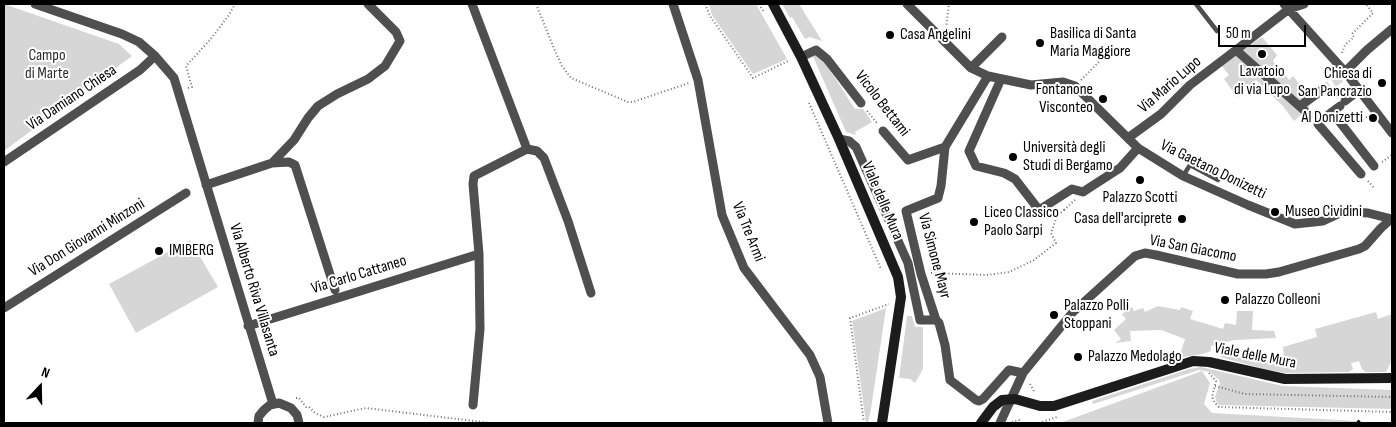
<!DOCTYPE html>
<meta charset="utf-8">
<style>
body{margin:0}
#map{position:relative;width:1396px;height:427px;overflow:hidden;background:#fff;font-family:"Sofia Sans Condensed",sans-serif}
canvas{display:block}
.frame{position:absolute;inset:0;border:5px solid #000;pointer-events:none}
.north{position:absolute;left:15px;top:362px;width:50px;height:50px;-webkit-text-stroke:4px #fff;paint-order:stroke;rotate:21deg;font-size:14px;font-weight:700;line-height:20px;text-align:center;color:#000}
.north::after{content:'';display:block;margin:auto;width:18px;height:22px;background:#000;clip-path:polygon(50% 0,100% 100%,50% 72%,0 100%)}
.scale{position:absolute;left:1218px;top:25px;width:88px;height:22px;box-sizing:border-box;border:2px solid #000;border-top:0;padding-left:6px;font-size:15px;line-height:18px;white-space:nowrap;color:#000;-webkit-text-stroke:4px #fff;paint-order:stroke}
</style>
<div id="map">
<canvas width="1396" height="427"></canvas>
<div class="frame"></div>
<div class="north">N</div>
<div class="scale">50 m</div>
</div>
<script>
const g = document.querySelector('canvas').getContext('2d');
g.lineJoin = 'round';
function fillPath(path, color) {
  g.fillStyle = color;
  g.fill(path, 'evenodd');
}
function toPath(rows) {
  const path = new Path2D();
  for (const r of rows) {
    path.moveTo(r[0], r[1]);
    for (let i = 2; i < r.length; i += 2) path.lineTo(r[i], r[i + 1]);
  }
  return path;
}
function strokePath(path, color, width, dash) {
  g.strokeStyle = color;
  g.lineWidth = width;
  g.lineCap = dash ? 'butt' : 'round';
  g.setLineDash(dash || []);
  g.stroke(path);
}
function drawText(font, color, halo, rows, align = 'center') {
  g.font = font + ' "Sofia Sans Condensed",sans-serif';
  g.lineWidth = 4;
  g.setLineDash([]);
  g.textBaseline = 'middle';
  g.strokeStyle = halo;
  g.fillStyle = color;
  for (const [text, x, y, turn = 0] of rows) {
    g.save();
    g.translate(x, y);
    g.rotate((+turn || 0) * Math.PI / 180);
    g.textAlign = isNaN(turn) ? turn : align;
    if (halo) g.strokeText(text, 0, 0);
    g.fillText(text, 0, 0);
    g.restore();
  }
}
fillPath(toPath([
 [4,4,119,44,132,56,4,151],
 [709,4,756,4,787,59,753,74,712,15],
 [782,4,799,4,822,41,810,37,805,39,792,17,790,18],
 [1262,37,1277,55,1273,61,1289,80,1293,76,1309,96,1304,100,1309,107,1294,121,1282,105,1256,80,1237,97,1224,79,1229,75,1221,65],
 [819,53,855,109,863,109,872,122,855,132,856,135,846,132,812,54],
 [190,240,218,287,136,333,109,284],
 [1158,306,1180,310,1181,307,1193,311,1190,319,1223,329,1225,323,1236,325,1237,311,1253,311,1252,330,1274,331,1276,338,1234,340,1211,346,1211,351,1202,354,1184,357,1168,361,1166,356,1180,355,1185,339,1161,330,1130,331,1131,341,1115,343,1121,339,1114,330,1126,319,1122,314,1132,307,1134,311,1143,308,1145,312],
 [886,308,871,409,868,423,866,423,852,321],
 [1376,312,1378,319,1392,314,1392,360,1386,372,1365,372,1362,369,1359,361,1351,363,1353,369,1349,372,1285,373,1264,369,1220,357,1225,354,1277,360,1284,358,1283,347,1317,337,1315,329],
 [907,316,912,316,915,327,923,327,923,369,915,383,910,379,899,378],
 [1201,367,1283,386,1392,390,1392,409,1220,405,1217,403,1215,397,1220,383,1219,380,1210,372,1199,370,1093,404,1092,401,1189,369],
 [1202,371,1210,383,1204,404,1212,413,1358,421,1357,423,1060,423]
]), '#d6d6d6');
strokePath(toPath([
 [1322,90,1342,77],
 [1306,112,1316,121]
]), '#d9d9d9', 9, [9, 4.5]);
strokePath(toPath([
 [536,4,555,51,562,66,571,78,628,102,633,102,689,83],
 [705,4,710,16,753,78,790,60],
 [759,4,764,12],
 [946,28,949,4],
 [1342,53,1345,45,1354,37,1352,34,1373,13,1366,4],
 [1081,80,1099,62],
 [188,88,192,87,186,66,210,40,229,15,235,4],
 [809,103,881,269],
 [867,111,877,123],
 [1360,121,1368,116],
 [1382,162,1392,155],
 [1368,181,1374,188],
 [1064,210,1075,200],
 [931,273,987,275,1009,272,1034,260,1056,243,1051,233,1057,216,1064,210,1062,208],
 [1209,373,1216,381,1212,397,1215,403,1219,407,1392,412],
 [1030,384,1035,393],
 [1215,386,1245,394,1392,397],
 [296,398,299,398,306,407,309,407,315,413,324,417,366,408,491,423],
 [1012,422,1019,420,1021,423],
 [864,423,850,318,889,304],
 [1039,423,1057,417]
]), '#717171', 2, [1, 2.5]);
strokePath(toPath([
 [1196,4,1217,31],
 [1183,176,1190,165,1218,180]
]), '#4f4f4f', 4.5);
strokePath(toPath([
 [35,4,122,34,139,42,155,56,174,78,273,404],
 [472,4,527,149],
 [673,4,698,80,722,215,744,268,810,355,820,377,828,423],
 [907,4,971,68,988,76,1031,85,1063,82,1075,86,1138,148,1183,176,1248,205,1295,224,1323,221,1340,213,1352,212,1368,213,1392,219],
 [1284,4,1347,74,1392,133],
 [1236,50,1306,112],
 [801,57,816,50,827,59,861,103],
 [971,68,1002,37],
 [1345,72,1367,50,1392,29],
 [1001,79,969,151,976,166,1004,173,1015,179,1039,210,1072,189,1083,192,1089,188,1120,168,1138,148],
 [1345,101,1359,90],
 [1300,106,1322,90],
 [1340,106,1332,112,1374,166],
 [1332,112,1318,124,1361,174],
 [883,131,908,160,945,147],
 [1128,138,1161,114,1190,85,1236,50,1289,9,1304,4],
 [839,139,849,141,856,147,908,263,920,320,936,320,921,274,906,211,938,198,941,186,945,147,988,76],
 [4,162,140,70,155,56],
 [272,163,289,162,295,165,335,290],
 [206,185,272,163,294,140,308,118,318,106,337,94,368,79,385,66,400,41,396,32,368,4],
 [4,308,186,193],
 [936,320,939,323,945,345,950,380,976,400,979,401,983,399,1009,370,1023,373],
 [248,326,479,254,473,184,474,176,527,149,537,151,544,158,568,221,591,293],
 [473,405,480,329,479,254],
 [258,423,259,416,264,410,270,405,279,403,291,408,297,415,299,423],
 [1000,423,1023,373,1073,312,1135,256,1145,253,1156,255,1238,274,1266,274,1279,272,1359,249,1365,246,1381,228,1390,220]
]), '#4f4f4f', 9);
strokePath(toPath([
 [773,4,801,57,839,139,898,277,901,297,882,423],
 [981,423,993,407,1002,400,1015,399,1040,406,1054,406,1193,361,1209,362,1285,379,1392,378]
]), '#1c1c1c', 10);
strokePath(toPath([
 [1358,423,1360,421]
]), '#000', 4, [8, 2.5, 1, 2.5]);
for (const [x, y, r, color] of [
 [890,35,5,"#000"],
 [1040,43,5,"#000"],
 [1262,54,5,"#000"],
 [1382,83,5,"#000"],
 [1103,99,5,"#000"],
 [1373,118,5,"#000"],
 [1013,157,5,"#000"],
 [1140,180,5,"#000"],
 [1275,212,5,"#000"],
 [1182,219,5,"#000"],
 [974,222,5,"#000"],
 [159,251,5,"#000"],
 [1225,300,5,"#000"],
 [1054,315,5,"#000"],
 [1078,357,5,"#000"]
]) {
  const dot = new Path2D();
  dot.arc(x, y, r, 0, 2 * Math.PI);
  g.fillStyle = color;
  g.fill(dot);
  strokePath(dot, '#fff', 2);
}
drawText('16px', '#000', '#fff', [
 ["Basilica di Santa",1050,34],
 ["Maria Maggiore",1050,52],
 ["Casa Angelini",900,35],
 ["Lavatoio",1262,72,"center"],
 ["di via Lupo",1262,90,"center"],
 ["Chiesa di",1372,74,"right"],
 ["San Pancrazio",1372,92,"right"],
 ["Fontanone",1093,90,"right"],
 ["Visconteo",1093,108,"right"],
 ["Al Donizetti",1363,118,"right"],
 ["Università degli",1023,148],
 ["Studi di Bergamo",1023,166],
 ["Palazzo Scotti",1140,198,"center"],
 ["Museo Cividini",1285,212],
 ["Liceo Classico",984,213],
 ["Paolo Sarpi",984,231],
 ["Casa dell'arciprete",1172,219,"right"],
 ["IMIBERG",169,251],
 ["Palazzo Colleoni",1235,300],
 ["Palazzo Polli",1064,306],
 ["Stoppani",1064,324],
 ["Palazzo Medolago",1088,357]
], 'left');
drawText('16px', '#2d2d2d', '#fff', [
 ["Campo",47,56],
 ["di Marte",47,74]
]);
drawText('16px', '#000', '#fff', [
 ["Via Mario Lupo",1170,85,-41],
 ["Via Damiano Chiesa",72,98,-34],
 ["Vicolo Bettami",882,104,52],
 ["Via Gaetano Donizetti",1213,170,26],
 ["Viale delle Mura",882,201,67],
 ["Via Tre Armi",748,232,68],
 ["Via Don Giovanni Minzoni",87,238,-32],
 ["Via San Giacomo",1193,249,11],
 ["Via Simone Mayr",934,256,75],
 ["Via Carlo Cattaneo",359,275,-17],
 ["Via Alberto Riva Villasanta",254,290,73],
 ["Viale delle Mura",1255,356,11]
]);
</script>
